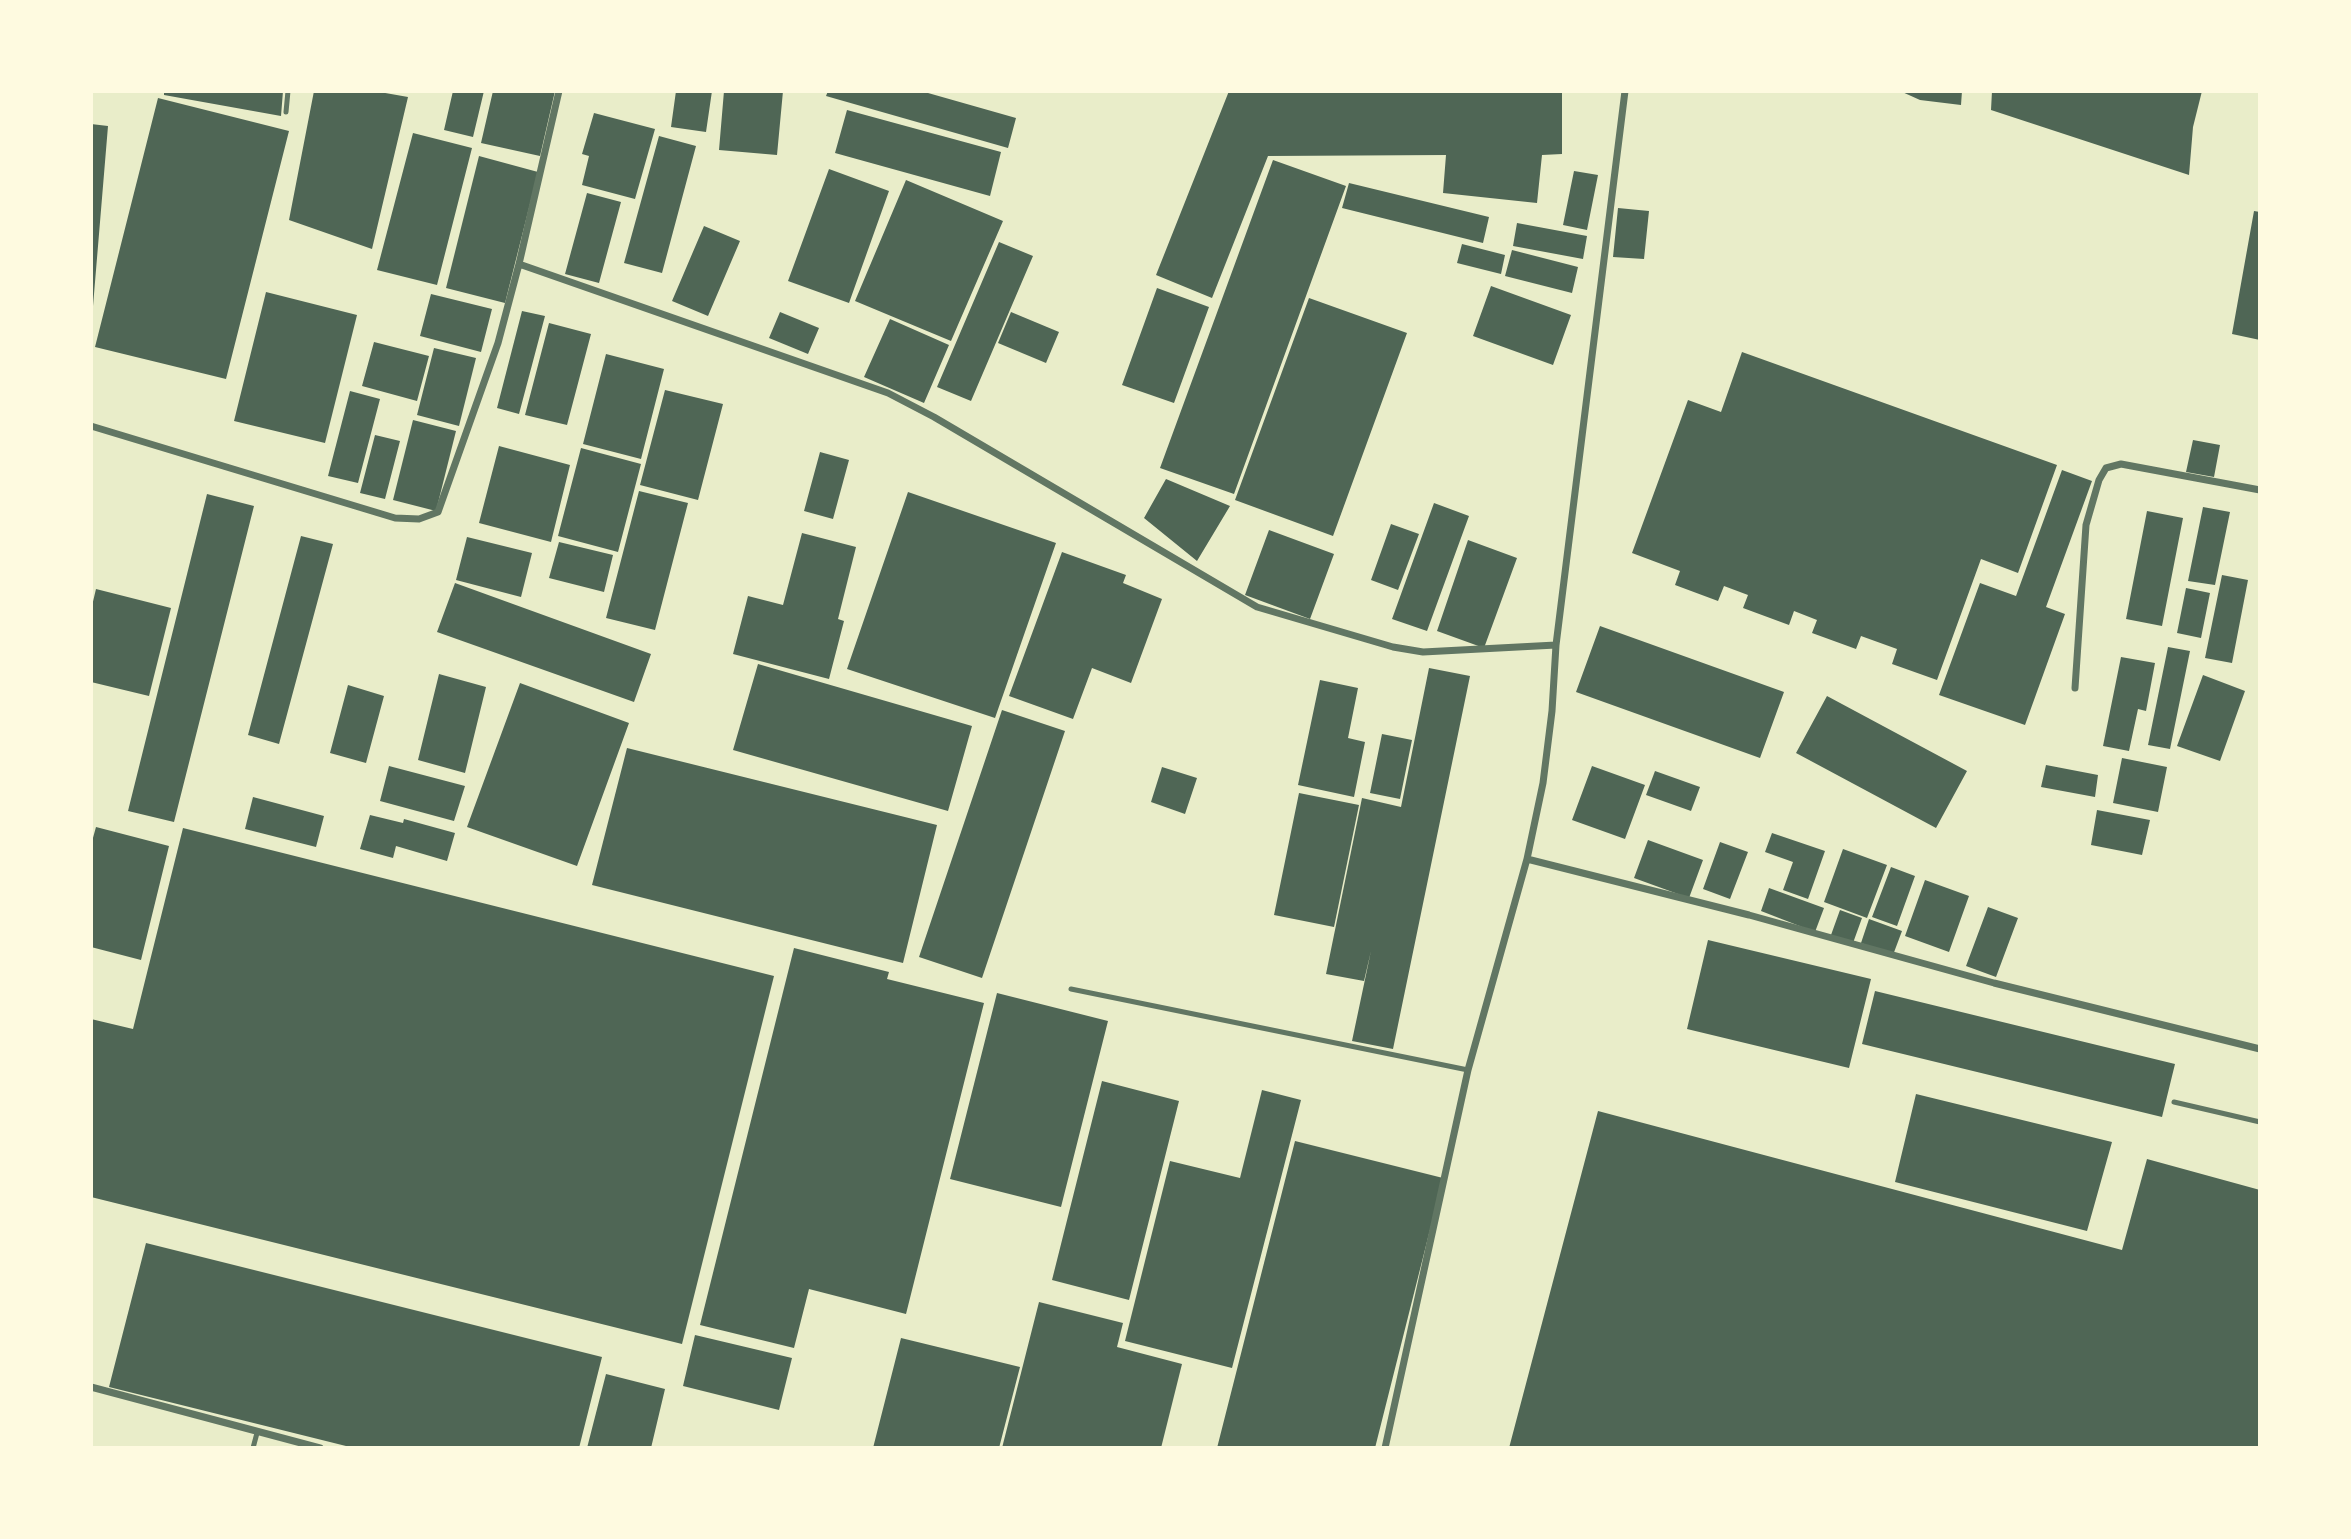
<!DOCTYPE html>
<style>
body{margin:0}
#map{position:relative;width:2351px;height:1539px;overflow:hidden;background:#e9edc9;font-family:Inter,sans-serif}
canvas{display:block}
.frame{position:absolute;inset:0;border:93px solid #fefae0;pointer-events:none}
</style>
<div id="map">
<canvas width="2351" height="1539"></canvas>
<div class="frame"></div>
</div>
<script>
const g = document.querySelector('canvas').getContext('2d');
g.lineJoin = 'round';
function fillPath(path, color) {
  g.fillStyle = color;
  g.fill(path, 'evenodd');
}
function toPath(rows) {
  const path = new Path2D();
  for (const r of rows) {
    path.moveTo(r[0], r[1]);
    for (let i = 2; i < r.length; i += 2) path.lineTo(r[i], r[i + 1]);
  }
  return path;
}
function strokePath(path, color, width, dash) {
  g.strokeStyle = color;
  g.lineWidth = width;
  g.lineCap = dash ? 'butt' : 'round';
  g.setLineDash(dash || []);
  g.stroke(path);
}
fillPath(toPath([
 [164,91,283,91,281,116,164,95],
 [314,91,374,91,408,97,372,249,289,220],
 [453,91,484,91,473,137,444,130],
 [493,91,555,91,540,156,481,143],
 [676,91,712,91,706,132,671,127],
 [724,91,783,91,777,155,719,150],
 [828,91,921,91,1016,118,1008,148,826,96],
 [1229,91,1562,91,1562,154,1542,155,1537,203,1443,193,1446,155,1268,156,1212,298,1156,275],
 [1900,91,1962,91,1961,105,1920,100],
 [1992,91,2202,91,2193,127,2189,175,1991,110],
 [158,98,289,131,226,379,95,347],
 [847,110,1001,152,990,196,835,153],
 [594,113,655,129,635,199,582,185,589,156,582,154],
 [91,124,108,126,93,306,91,306],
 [413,133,472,148,437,285,377,270],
 [659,136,696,146,662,273,624,263],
 [479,156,538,172,505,303,446,288],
 [1273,160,1346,186,1234,494,1160,468],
 [829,169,889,191,849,303,788,281],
 [1574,171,1598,175,1587,230,1563,225],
 [906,180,1003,221,951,341,855,301],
 [1349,183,1489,217,1483,243,1342,208],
 [587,193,621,202,599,283,565,274],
 [1618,208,1649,211,1644,259,1613,257],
 [2254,211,2260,212,2260,340,2232,334],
 [1517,223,1587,236,1583,259,1513,246],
 [704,226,740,241,708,316,672,301],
 [999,242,1033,256,971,401,937,387],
 [1462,244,1505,255,1501,274,1457,263],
 [1512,250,1578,267,1572,293,1505,276],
 [1491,286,1571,315,1553,365,1473,336],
 [1157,288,1209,307,1174,403,1122,385],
 [266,292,357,315,325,443,234,421],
 [431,294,492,309,481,352,420,336],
 [1309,298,1407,333,1333,536,1235,500],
 [522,311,545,316,519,414,497,408],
 [780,312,819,328,808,354,769,338],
 [1011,312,1059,332,1046,363,998,343],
 [890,319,949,345,924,403,864,377],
 [549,323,591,334,567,425,525,415],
 [374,342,429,356,417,401,362,386],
 [434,348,476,358,459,426,417,415],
 [1742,352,2057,465,2018,573,1981,559,1937,680,1892,664,1897,649,1861,636,1856,649,1812,633,1817,620,1794,611,1789,625,1743,608,1748,595,1724,586,1718,601,1675,585,1680,571,1632,553,1688,400,1721,412],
 [606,354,664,369,641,459,583,444],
 [665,390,723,404,698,500,640,485],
 [350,391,380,399,358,483,328,476],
 [413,420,456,431,436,511,393,500],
 [375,435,400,441,385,499,360,493],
 [2193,440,2220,445,2214,477,2186,472],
 [499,446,570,465,551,542,479,523],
 [581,448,641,464,618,552,558,536],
 [820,452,849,460,833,519,804,511],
 [2062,470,2092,481,2046,607,2065,614,2025,725,1939,695,1980,583,2016,596],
 [1166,479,1230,506,1197,561,1144,518],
 [639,491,688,503,655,630,606,618],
 [908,492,1056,543,995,718,847,669],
 [207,494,254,506,174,822,128,811],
 [1434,503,1469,516,1427,631,1392,619],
 [2203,507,2230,512,2215,585,2188,581],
 [2147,511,2183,518,2162,626,2126,619],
 [1391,524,1419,534,1398,590,1371,580],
 [1269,530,1334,554,1310,619,1245,595],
 [802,533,856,547,838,619,844,621,829,679,733,654,748,596,783,605],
 [301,536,333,544,279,744,248,735],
 [467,537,532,553,521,597,456,580],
 [1468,540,1517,558,1484,648,1437,631],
 [559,542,613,555,604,592,549,578],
 [1062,552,1126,575,1123,583,1162,599,1131,683,1092,668,1073,719,1009,696],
 [2222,575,2248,580,2232,663,2205,658],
 [455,583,651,654,634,702,437,632],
 [2186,588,2210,593,2201,638,2177,633],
 [96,589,171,608,149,696,91,682,91,610],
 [1600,626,1784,692,1760,758,1576,692],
 [2168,647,2190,651,2170,749,2148,745],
 [2121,657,2155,663,2146,711,2138,709,2129,751,2103,746],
 [758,664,972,726,948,811,733,750],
 [1429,668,1470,676,1393,1049,1352,1041,1371,951,1364,981,1326,974,1362,798,1401,807],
 [439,674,486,687,465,773,418,760],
 [2203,675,2245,691,2220,761,2177,746],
 [1320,680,1358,688,1348,738,1365,742,1354,797,1298,785],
 [520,683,629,723,577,866,467,827],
 [348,685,384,696,366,763,330,753],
 [1827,696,1967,771,1936,828,1796,753],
 [1002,710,1065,731,982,978,919,957],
 [1382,734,1412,740,1400,799,1370,793],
 [627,748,937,825,903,963,592,885],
 [2122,758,2167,767,2158,812,2113,803],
 [2046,765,2098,775,2095,797,2041,787],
 [389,766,465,786,454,821,380,801],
 [1592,766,1645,785,1625,839,1572,820],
 [1162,767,1197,778,1185,814,1151,802],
 [1655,771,1700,787,1691,811,1646,795],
 [1299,793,1359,805,1334,927,1274,915],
 [253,797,324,816,316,847,245,829],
 [2097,810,2150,820,2142,855,2091,845],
 [370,815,403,823,404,819,455,833,447,861,396,846,393,858,360,849],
 [96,827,169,846,141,960,91,947,91,845],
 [183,828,774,976,682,1344,91,1197,91,1019,133,1029],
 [1772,833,1825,851,1808,899,1783,890,1793,862,1765,852],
 [1648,840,1703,860,1689,898,1634,878],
 [1720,842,1748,852,1730,899,1703,889],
 [1843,849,1887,865,1867,918,1824,902],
 [1891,867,1915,876,1897,926,1872,917],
 [1925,880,1969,896,1949,952,1905,936],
 [1769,888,1824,908,1815,932,1761,911],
 [1988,907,2018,918,1996,977,1966,966],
 [1840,910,1862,918,1853,943,1831,935],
 [1869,919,1902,931,1893,955,1861,943],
 [1708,940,1871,979,1849,1068,1687,1029],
 [794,948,889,972,887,979,984,1003,906,1314,809,1289,794,1348,700,1325],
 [1875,991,2175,1064,2162,1117,1862,1044],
 [997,993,1108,1021,1061,1207,950,1179],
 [1102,1081,1179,1101,1129,1300,1052,1280],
 [1262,1090,1301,1100,1232,1368,1125,1341,1170,1161,1240,1178],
 [1916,1094,2112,1142,2087,1231,1895,1182],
 [1598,1111,2122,1250,2147,1159,2260,1190,2260,1448,1509,1448],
 [1295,1141,1443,1178,1375,1448,1217,1448],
 [146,1243,602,1357,579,1448,354,1448,109,1387],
 [1039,1302,1123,1323,1117,1347,1182,1364,1161,1448,1002,1448],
 [695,1335,792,1358,779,1410,683,1386],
 [901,1338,1020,1367,999,1448,873,1448],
 [606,1374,665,1389,651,1448,587,1448]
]), '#4f6655');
strokePath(toPath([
 [286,112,288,91],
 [1071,989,1468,1070],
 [2174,1102,2260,1122],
 [253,1448,257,1433]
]), '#617663', 5);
strokePath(toPath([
 [559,91,519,264,888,393,934,417,1257,607,1393,647,1423,652,1556,645],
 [91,426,395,518,419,519,438,512,498,343,519,264],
 [2075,688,2086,525,2099,480,2106,468,2121,464,2260,490],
 [1527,859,1749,915,1994,983,2260,1049],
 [91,1387,320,1448],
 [1385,1448,1468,1070,1527,859,1543,783,1552,711,1556,645,1625,91]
]), '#617663', 7);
</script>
